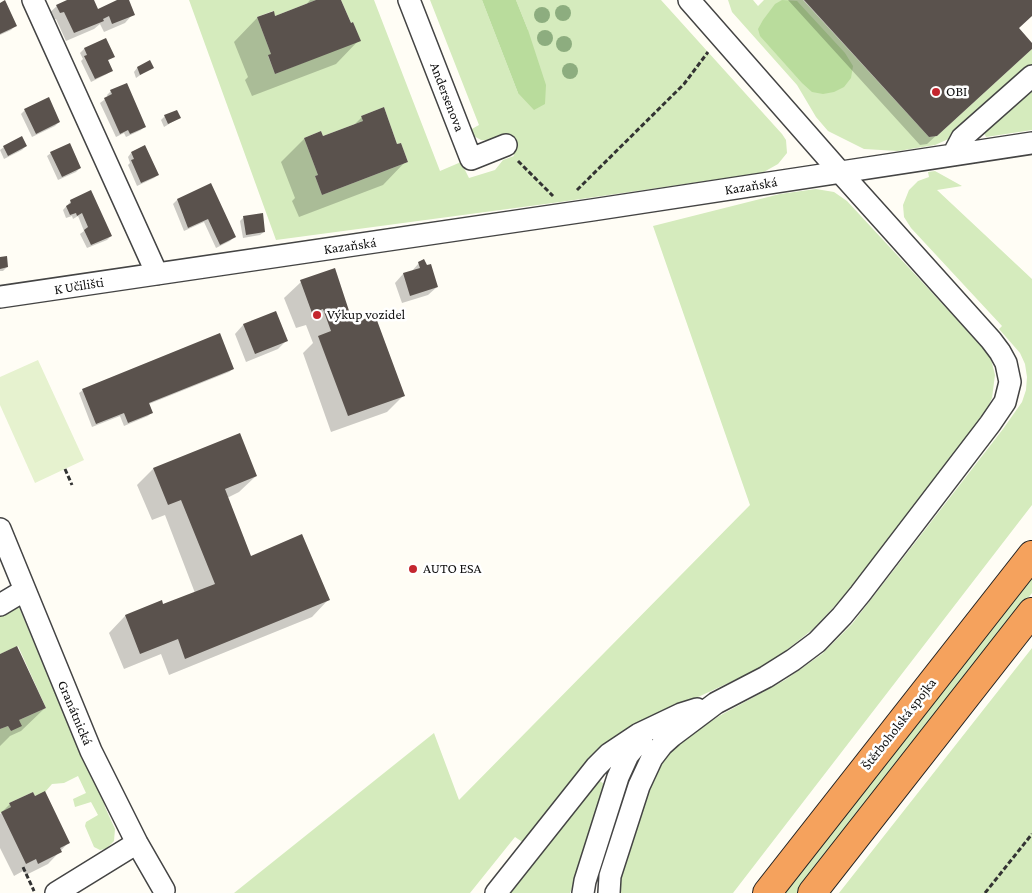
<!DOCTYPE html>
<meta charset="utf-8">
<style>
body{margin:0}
canvas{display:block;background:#fffdf5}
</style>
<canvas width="1032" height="893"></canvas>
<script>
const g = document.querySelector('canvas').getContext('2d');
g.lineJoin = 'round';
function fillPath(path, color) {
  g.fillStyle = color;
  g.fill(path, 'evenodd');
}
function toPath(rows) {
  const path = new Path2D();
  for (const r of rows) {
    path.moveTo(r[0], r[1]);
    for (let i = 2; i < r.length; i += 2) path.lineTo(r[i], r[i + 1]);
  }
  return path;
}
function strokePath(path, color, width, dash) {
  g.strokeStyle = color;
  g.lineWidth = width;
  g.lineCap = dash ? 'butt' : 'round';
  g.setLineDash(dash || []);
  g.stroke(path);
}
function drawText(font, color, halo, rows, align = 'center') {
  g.font = font + ' "Crimson Pro",serif';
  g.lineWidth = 5;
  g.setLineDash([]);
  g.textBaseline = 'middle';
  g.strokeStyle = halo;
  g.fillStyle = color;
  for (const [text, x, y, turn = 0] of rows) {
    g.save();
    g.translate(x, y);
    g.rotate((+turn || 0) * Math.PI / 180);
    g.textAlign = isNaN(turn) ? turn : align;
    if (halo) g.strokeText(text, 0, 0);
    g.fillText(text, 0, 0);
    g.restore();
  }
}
fillPath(toPath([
 [189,0,316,0,275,16,273,11,257,17,271,54,268,56,275,74,360,40,353,22,351,23,341,0,374,0,440,171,461,162,469,178,495,170,503,160,514,156,506,136,492,141,481,140,472,135,470,130,479,125,430,0,482,0,518,93,528,30,516,0,661,0,782,134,786,140,787,153,778,164,762,173,560,202,276,240],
 [384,107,397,144,401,143,408,162,322,195,315,176,318,175,304,138,321,131,323,136,363,121,361,116],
 [728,0,753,0,758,6,764,0,803,0,929,137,937,136,1032,49,1032,68,962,133,935,145,898,151,864,149,828,131,816,117,797,85,732,12],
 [1032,89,1032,130,986,137,984,133],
 [935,171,962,186,937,190,1032,279,1032,505,733,893,620,893,619,882,649,786,661,762,678,745,697,730,721,715,785,680,822,654,852,624,1003,429,1022,402,1026,390,1027,377,1025,364,1020,353,999,329,1002,326,911,228,904,217,903,205,909,190,918,181,929,177,928,172],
 [816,189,834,192,847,201,986,351,991,359,995,375,992,398,985,413,868,567,844,596,813,629,779,656,752,672,642,723,524,843,515,837,470,893,234,893,434,733,459,800,750,505,653,226,780,194],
 [1032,576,1032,593,797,893,783,893],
 [19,607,68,724,103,797,105,807,115,829,114,841,106,849,100,850,94,847,85,826,86,822,98,815,91,802,75,807,73,799,86,793,78,776,64,783,52,784,45,792,35,796,33,792,9,803,11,807,0,813,0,729,8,726,11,731,19,720,46,708,18,646,0,654,0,616],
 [1032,648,1032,893,839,893],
 [600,781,604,784,606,787,584,860,570,893,508,893,596,782]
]), '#d5ebbd');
fillPath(toPath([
 [482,0,516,0,528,30,546,85,545,104,534,110,518,93],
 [782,0,797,1,845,53,853,66,851,78,844,87,834,92,823,94,812,92,802,83,760,36,758,29,763,20,775,4]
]), '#b9dc9c');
fillPath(toPath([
 [38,360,84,460,35,483,0,405,0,377]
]), '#e6f2cf');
fillPath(toPath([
 [71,0,93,0,97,10,120,0,127,0,133,14,125,23,104,32,100,24,94,29,66,41,56,19,51,21,48,14,57,6],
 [310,0,340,0,359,40,336,64,252,96,245,80,248,77,234,42,257,18,273,12,275,17,305,6],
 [788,0,1032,0,1032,15,1018,28,1032,45,1032,47,927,144,920,145],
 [0,4,15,26,11,30,0,35],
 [105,39,113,57,107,61,111,70,107,74,91,82,81,61,83,59,80,53,84,49],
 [150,62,152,67,136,78,134,72,137,68],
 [111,91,145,126,141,130,126,137,124,133,116,137,100,103,108,97,107,95],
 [25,110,59,122,55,126,32,137,21,114],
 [165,116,179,118,164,127,161,120],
 [362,117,397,146,406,161,383,185,299,217,292,201,295,198,281,162,304,139,320,133,322,138,353,126],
 [26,146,22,150,4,159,0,150,4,147],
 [51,153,80,168,76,172,58,180,47,156],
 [131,153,158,175,154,178,137,186,128,165,130,163,128,157],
 [210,185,234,237,230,241,216,248,204,222,184,231,173,204,177,200],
 [71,201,111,236,107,240,87,248,80,234,84,231,78,216,73,219,72,216,66,218,63,210],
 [244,217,264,232,260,235,243,238,240,221],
 [0,258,7,267,3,271,0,271],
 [419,263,437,287,428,295,402,303,395,283,403,274,411,272],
 [301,282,353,325,403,396,387,412,331,432,303,353,313,343,306,325,296,328,284,298],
 [275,313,286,341,278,349,246,362,235,334,243,325],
 [233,369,229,372,149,404,152,412,148,416,124,426,120,416,92,427,79,393,83,390],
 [153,469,256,476,239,492,227,498,250,558,328,600,312,617,169,675,161,654,124,669,109,633,125,616,161,602,163,605,195,593,165,515,152,520,137,485],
 [0,655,45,708,21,731,10,736,0,746],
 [10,804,68,843,48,864,26,875,23,871,14,876,0,848,0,814]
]), '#0003');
fillPath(toPath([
 [5,0,17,26,0,34,0,3],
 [67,0,94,0,98,9,117,0,129,0,135,15,112,24,109,16,103,19,104,21,74,33,64,12,60,13,56,5],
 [316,0,341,0,351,23,353,22,361,41,275,74,268,55,271,54,257,17,274,11,275,16],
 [804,0,1032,0,1032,16,1019,28,1032,43,1032,49,937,136,929,137],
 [106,38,115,57,108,60,113,71,95,79,84,56,87,55,84,48],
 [150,60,154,68,140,75,137,67],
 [127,83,146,127,130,134,128,130,120,134,104,98,112,94,110,90],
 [49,97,60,122,36,134,24,109],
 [384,107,397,144,401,143,408,162,322,195,315,176,318,175,304,138,321,131,323,136,363,121,361,116],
 [177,110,181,118,168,124,164,115],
 [22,136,27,146,8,156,3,146],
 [70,143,81,168,62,177,50,152],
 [145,145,159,175,141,183,131,160,134,159,131,152],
 [211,183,236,237,220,245,208,219,188,228,177,199],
 [91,190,112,236,91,245,84,230,88,227,82,213,77,216,76,213,70,215,66,206,71,203,70,200],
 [263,213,265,232,246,235,243,216],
 [7,256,8,267,0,269,0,257],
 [424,259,427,265,431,264,438,287,410,296,403,273,420,268,418,262],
 [335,268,353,323,375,315,405,396,348,416,318,336,331,331,323,309,312,313,300,280],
 [276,311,288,341,255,354,243,324],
 [220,333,234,369,149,403,153,413,128,423,124,413,96,424,82,389],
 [240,433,257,476,225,489,251,556,302,534,330,600,185,659,178,639,140,654,125,615,162,600,163,604,215,584,181,500,168,505,153,468],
 [17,646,46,708,19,720,22,726,11,731,8,726,0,729,0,654],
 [45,791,70,843,60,848,62,852,38,864,36,859,26,864,1,812,11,807,9,803,33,792,35,796]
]), '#5a524d');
const minor = toPath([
 [33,0,157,274],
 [409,0,471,159,506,145],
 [953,155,962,138,1032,76],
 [0,297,592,210,1032,143],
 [0,529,91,751,137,843,164,890],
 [0,605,25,590],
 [56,893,137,843],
 [496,893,596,767,609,754,639,734,681,714,697,709],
 [583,893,585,881,618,777,628,755,642,738],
 [609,893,610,876,639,786,652,758,662,745,672,736,716,703,766,677,793,660,817,642,842,616,860,594,990,424,1005,402,1010,382,1006,363,1000,352,991,340,840,172,689,0]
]);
const highway = toPath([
 [767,893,1032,555],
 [812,893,1032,612]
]);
strokePath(minor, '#444', 24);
strokePath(highway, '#222', 30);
strokePath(toPath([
 [518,161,553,196],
 [577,190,684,84,708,52],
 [65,469,72,485],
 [23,867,34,891],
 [985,893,1032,834]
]), '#333', 3, [5, 2.5]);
strokePath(minor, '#fff', 21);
strokePath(highway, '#f5a25d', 28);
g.fillStyle = '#8dad7f';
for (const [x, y] of [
 [563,13],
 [542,15],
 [545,38],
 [564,44],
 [570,71]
]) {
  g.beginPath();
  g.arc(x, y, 8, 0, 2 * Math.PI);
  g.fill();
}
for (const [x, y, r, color] of [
 [936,92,5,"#c4262e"],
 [317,315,5,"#c4262e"],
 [413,569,5,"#c4262e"]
]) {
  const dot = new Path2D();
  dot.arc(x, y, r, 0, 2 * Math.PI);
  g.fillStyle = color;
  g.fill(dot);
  strokePath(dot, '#fff', 2);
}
drawText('14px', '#111', '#fff', [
 ["OBI",946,92],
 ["Výkup vozidel",327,315],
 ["AUTO ESA",423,569]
], 'left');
drawText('14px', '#111', '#fff', [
 ["Andersenova",447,97,69],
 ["Kazaňská",751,186,-9],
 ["Kazaňská",350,246,-8],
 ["K Učilišti",79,286,-9],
 ["Granátnická",75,713,67],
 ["Štěrboholská spojka",899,724,-52]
]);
</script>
